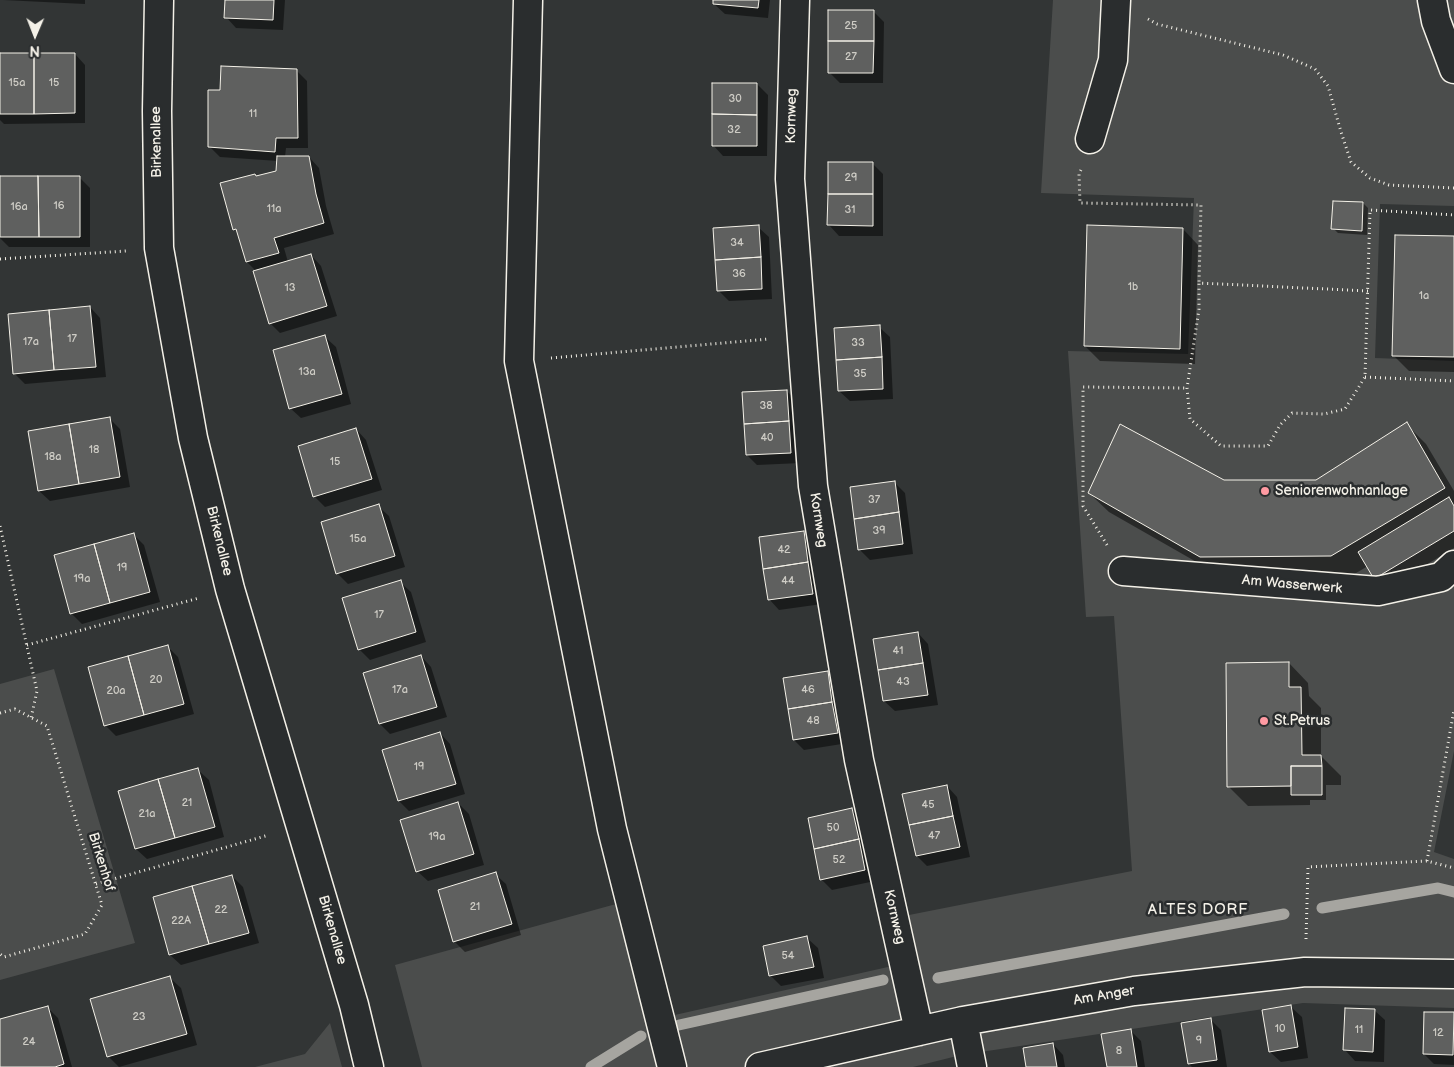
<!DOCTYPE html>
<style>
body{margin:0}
#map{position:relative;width:1454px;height:1067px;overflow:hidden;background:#323535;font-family:"Balsamiq Sans",sans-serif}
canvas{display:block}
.north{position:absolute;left:10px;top:10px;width:50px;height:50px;-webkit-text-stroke:4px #2a2d2e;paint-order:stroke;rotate:181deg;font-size:14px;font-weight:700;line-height:20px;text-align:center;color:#f4f1e8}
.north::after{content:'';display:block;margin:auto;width:18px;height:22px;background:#f4f1e8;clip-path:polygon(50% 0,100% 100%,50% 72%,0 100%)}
</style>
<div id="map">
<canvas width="1454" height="1067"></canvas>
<div class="north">N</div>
</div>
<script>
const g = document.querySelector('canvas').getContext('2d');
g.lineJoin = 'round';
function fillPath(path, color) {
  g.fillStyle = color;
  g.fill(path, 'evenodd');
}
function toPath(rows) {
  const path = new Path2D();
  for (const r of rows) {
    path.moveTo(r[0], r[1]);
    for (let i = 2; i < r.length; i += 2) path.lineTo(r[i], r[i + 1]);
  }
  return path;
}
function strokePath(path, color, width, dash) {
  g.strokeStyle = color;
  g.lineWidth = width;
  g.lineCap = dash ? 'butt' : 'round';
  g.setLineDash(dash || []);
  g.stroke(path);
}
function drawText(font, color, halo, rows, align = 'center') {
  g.font = font + ' "Balsamiq Sans",sans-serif';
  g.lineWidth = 5;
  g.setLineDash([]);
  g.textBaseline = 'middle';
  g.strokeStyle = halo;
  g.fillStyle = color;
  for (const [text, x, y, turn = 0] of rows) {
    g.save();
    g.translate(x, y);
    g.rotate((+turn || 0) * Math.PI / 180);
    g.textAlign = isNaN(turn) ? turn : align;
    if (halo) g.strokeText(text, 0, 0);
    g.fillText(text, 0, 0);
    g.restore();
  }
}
fillPath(toPath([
 [1053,0,1454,0,1454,206,1380,204,1375,358,1454,361,1454,751,1434,852,1454,859,1454,1008,1303,1003,961,1055,913,1067,422,1067,395,965,616,904,648,1021,919,960,909,915,1132,871,1114,616,1086,617,1068,351,1188,354,1194,198,1041,193],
 [54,669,135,943,0,980,0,684],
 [330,1023,342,1067,255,1067,305,1054]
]), '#4b4d4c');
fillPath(toPath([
 [3,0,85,0,85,4],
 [224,0,285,0,283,30,236,28,226,17,226,2],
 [715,0,770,0,768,18,725,14,714,4],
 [873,11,884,22,883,83,840,83,829,72],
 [0,54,75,54,85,65,85,123,4,124,0,120],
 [296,70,307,81,308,148,286,148,285,157,309,157,319,168,326,206,334,234,284,248,288,262,311,255,321,266,337,316,280,333,270,323,257,272,247,262,238,233,235,229,257,177,277,171,278,161,220,157,209,146,222,91],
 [757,84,768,95,767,156,723,156,713,145],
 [873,164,883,174,883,236,839,236,829,225],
 [79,177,90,188,90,247,9,247,0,238,0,178],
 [1363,203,1368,208,1367,235,1338,233,1333,228],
 [758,227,769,237,772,299,729,301,718,290],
 [1183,229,1198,245,1195,364,1100,361,1085,346],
 [1454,237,1454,372,1409,371,1393,355],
 [90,307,100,318,106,377,25,384,14,373],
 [879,327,890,337,893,399,850,401,839,391],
 [325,337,336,347,351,404,301,418,290,408],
 [787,391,797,402,801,463,757,465,747,455],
 [109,418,120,429,130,487,50,501,39,491],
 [1406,424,1426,444,1454,491,1454,548,1386,589,1368,566,1351,576,1221,576,1109,512,1089,493,1224,481,1317,481],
 [356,429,366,440,382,490,325,507,315,497,299,446],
 [894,482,905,493,913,554,870,560,859,549],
 [378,506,389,516,405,567,348,584,337,573],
 [803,533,814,543,822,604,779,610,769,599],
 [133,534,144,545,160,602,82,624,71,613],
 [400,582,411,592,426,642,370,660,359,649],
 [918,633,928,644,938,705,895,711,884,701,874,640],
 [167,646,178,657,194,714,116,736,105,725],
 [421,656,431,667,447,717,390,734,380,724],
 [1289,663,1308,683,1309,696,1321,708,1321,756,1341,776,1341,785,1326,785,1326,800,1310,800,1310,805,1248,806,1228,786],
 [827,672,838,683,848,743,804,750,794,740],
 [440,733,450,744,465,794,409,811,399,801,383,751],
 [198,770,209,780,224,837,147,859,136,849,120,792],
 [947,786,957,797,970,857,927,866,917,856],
 [458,803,469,814,484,865,428,881,417,871],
 [852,810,862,820,875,881,832,890,821,879],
 [495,874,506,884,521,935,465,952,454,941],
 [232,876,243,887,259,943,181,965,170,955,154,898],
 [807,938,818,948,824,978,781,986,770,975],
 [170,978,181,988,197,1045,119,1067,108,1056],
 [47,1007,58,1018,72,1067,0,1067,0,1020],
 [1291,1007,1302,1017,1308,1058,1281,1062,1270,1052],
 [1374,1010,1385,1020,1384,1062,1355,1061,1345,1050],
 [1453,1014,1454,1065,1434,1064,1424,1054],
 [1210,1019,1221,1030,1227,1067,1192,1067,1189,1064],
 [1130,1030,1141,1041,1145,1067,1108,1067],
 [1053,1044,1063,1055,1065,1067,1028,1067]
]), '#0007');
strokePath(toPath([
 [1322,908,1438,888,1454,892],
 [938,978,1284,914],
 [679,1025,883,980],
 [591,1067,641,1036]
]), '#a6a5a0', 11);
const building = toPath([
 [225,0,274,0,273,20,224,18,225,0],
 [713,0,759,0,758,8,713,4,713,0],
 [828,10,874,10,874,41,828,41,828,10],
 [828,41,874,41,873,73,828,73,828,41],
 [0,53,34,53,34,114,0,114,0,53],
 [34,53,75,53,75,113,34,114,34,53],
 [221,66,297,69,298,138,276,138,275,152,208,147,208,90,220,90,221,66],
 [712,83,757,83,757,115,712,114,712,83],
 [712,114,757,115,757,146,712,146,712,114],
 [277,156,309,156,316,194,324,223,274,238,279,253,246,262,236,229,233,230,220,183,255,174,256,176,276,171,277,156],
 [828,162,873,162,873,194,828,194,828,162],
 [0,176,38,176,39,237,0,237,0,176],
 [38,176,80,176,80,237,39,237,38,176],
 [828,194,873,194,873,226,827,225,828,194],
 [1333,201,1363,202,1362,231,1331,229,1333,201],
 [759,225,761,257,715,260,713,228,759,225],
 [1087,225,1183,228,1180,349,1084,346,1087,225],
 [1395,235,1454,236,1454,357,1392,356,1395,235],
 [311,254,327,306,269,324,253,271,311,254],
 [761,257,762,289,717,291,715,260,761,257],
 [90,306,96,367,54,370,49,310,90,306],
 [49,310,54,370,13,374,8,314,49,310],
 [880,325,882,357,836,360,834,328,880,325],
 [325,335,342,394,289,409,273,350,325,335],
 [882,357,883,389,838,391,836,360,882,357],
 [787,390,789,421,744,424,742,392,787,390],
 [110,417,120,477,79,484,69,424,110,417],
 [789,421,791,453,746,455,744,424,789,421],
 [1407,422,1445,488,1331,556,1200,557,1088,493,1120,424,1224,480,1316,480,1407,422],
 [69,424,79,484,38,491,28,431,69,424],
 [356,428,372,479,313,497,298,446,356,428],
 [895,481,899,512,854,519,850,487,895,481],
 [1449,497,1454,506,1454,531,1374,579,1358,552,1449,497],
 [379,504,395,556,336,574,321,522,379,504],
 [899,512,903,544,858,550,854,519,899,512],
 [804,531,808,562,763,569,759,537,804,531],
 [134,533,150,592,110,603,94,544,134,533],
 [94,544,110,603,70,614,54,555,94,544],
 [808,562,813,594,768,600,763,569,808,562],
 [401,580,416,632,358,650,342,598,401,580],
 [918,632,923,663,878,670,873,639,918,632],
 [168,645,184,704,144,715,128,656,168,645],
 [421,655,437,707,379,724,363,673,421,655],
 [128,656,144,715,104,726,88,667,128,656],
 [1289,662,1289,687,1301,687,1302,755,1321,755,1322,766,1291,766,1291,786,1227,787,1226,663,1289,662],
 [923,663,928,695,883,701,878,670,923,663],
 [828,671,832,702,788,709,783,678,828,671],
 [832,702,838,733,793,740,788,709,832,702],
 [440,732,456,784,398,801,382,750,440,732],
 [1291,766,1322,766,1322,795,1291,795,1291,766],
 [198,768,215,827,175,838,158,779,198,768],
 [158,779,175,838,135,849,118,791,158,779],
 [947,785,953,816,909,825,902,794,947,785],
 [458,802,474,854,416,872,400,820,458,802],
 [852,808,859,839,814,849,808,818,852,808],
 [953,816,960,847,916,856,909,825,953,816],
 [859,839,865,870,820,880,814,849,859,839],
 [496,872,512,924,453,942,438,890,496,872],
 [232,875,249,933,209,944,192,886,232,875],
 [192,886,209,944,169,955,153,897,192,886],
 [807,936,814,967,769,976,763,946,807,936],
 [170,976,187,1034,107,1057,90,999,170,976],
 [1291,1005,1298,1047,1269,1052,1262,1010,1291,1005],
 [48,1006,64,1064,55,1067,0,1067,0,1019,48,1006],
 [1345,1008,1375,1009,1373,1052,1343,1050,1345,1008],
 [1424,1012,1454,1012,1453,1055,1423,1054,1424,1012],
 [1211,1018,1217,1060,1188,1064,1181,1023,1211,1018],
 [1131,1029,1137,1067,1107,1067,1101,1034,1131,1029],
 [1053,1043,1057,1067,1026,1067,1023,1048,1053,1043]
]);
fillPath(building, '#5f605f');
strokePath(building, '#f4f1e8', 1);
const minor = toPath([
 [159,0,157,111,159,248,193,438,230,589,354,1005,369,1067],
 [528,0,519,361,612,829,672,1067],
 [795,0,790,179,813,486,859,760,919,1031],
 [1432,0,1436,21,1454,69],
 [1090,139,1113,60,1116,0],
 [1123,571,1378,591,1441,577,1454,565],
 [963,1021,972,1067],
 [760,1067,963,1021,1134,991,1305,972,1454,974]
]);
strokePath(minor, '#f4f1e8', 31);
strokePath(toPath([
 [1148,19,1157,24,1283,55,1315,69,1328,86,1341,132,1351,162,1370,178,1389,185,1454,188],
 [1081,170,1079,174,1080,203,1201,205,1199,283],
 [0,259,126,251],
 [1368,291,1199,283,1199,309,1187,388,1190,419,1221,446,1268,446,1280,425,1292,413,1324,414,1345,409,1365,377,1370,210,1454,215],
 [551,358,769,339],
 [1365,377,1454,381],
 [0,526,37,691,31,718],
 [1107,545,1083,506,1083,387,1187,388],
 [27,645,199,598],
 [0,713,15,709,47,726,102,905,85,934,4,957,0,954],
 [1427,861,1454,710],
 [96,884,269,835],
 [1306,939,1308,867,1427,861,1454,868]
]), '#f4f1e8', 3, [1, 4]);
strokePath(minor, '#2a2d2e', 28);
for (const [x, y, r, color] of [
 [1265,491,5,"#ff9aa2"],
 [1264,721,5,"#ff9aa2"]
]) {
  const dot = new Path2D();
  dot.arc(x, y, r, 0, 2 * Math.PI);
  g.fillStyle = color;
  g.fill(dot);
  strokePath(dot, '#2a2d2e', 2);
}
drawText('11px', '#cfcdc6', null, [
 ["25",851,26],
 ["27",851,57],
 ["15a",17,83],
 ["15",54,83],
 ["30",735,99],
 ["11",253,114],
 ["32",734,130],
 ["29",851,178],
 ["16",59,206],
 ["16a",19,207],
 ["11a",274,209],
 ["31",850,210],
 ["34",737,243],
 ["36",739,274],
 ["1b",1133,287],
 ["13",290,288],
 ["1a",1424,296],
 ["17",72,339],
 ["17a",31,342],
 ["33",858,343],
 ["13a",307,372],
 ["35",860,374],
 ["38",766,406],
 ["40",767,438],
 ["18",94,450],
 ["18a",53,457],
 ["15",335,462],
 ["37",874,500],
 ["39",879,531],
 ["15a",358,539],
 ["42",784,550],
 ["19",122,568],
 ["19a",82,579],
 ["44",788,581],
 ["17",379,615],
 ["41",898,651],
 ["20",156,680],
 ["43",903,682],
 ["17a",400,690],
 ["46",808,690],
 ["20a",116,691],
 ["48",813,721],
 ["19",419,767],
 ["21",187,803],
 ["45",928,805],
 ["21a",147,814],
 ["50",833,828],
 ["47",934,836],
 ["19a",437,837],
 ["52",839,860],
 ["21",475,907],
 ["22",221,910],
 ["22A",181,921],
 ["54",788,956],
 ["23",139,1017],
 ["10",1280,1029],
 ["11",1359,1030],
 ["12",1438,1033],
 ["9",1199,1041],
 ["24",29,1042],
 ["8",1119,1051]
]);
drawText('14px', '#f4f1e8', '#2a2d2e', [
 ["Kornweg",792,116,-89],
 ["Birkenallee",157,142,-91],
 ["Kornweg",818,520,81],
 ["Birkenallee",219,541,76],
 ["Am Wasserwerk",1292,585,5],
 ["Birkenhof",101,862,73],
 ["Kornweg",894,917,77],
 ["Birkenallee",332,930,74],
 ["Am Anger",1104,996,-10]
]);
drawText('14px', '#f4f1e8', '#2a2d2e', [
 ["Seniorenwohnanlage",1275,491],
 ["St.Petrus",1274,721]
], 'left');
g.letterSpacing = '1px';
drawText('15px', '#f4f1e8', '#2a2d2e', [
 ["ALTES DORF",1198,910]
]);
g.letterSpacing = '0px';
</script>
